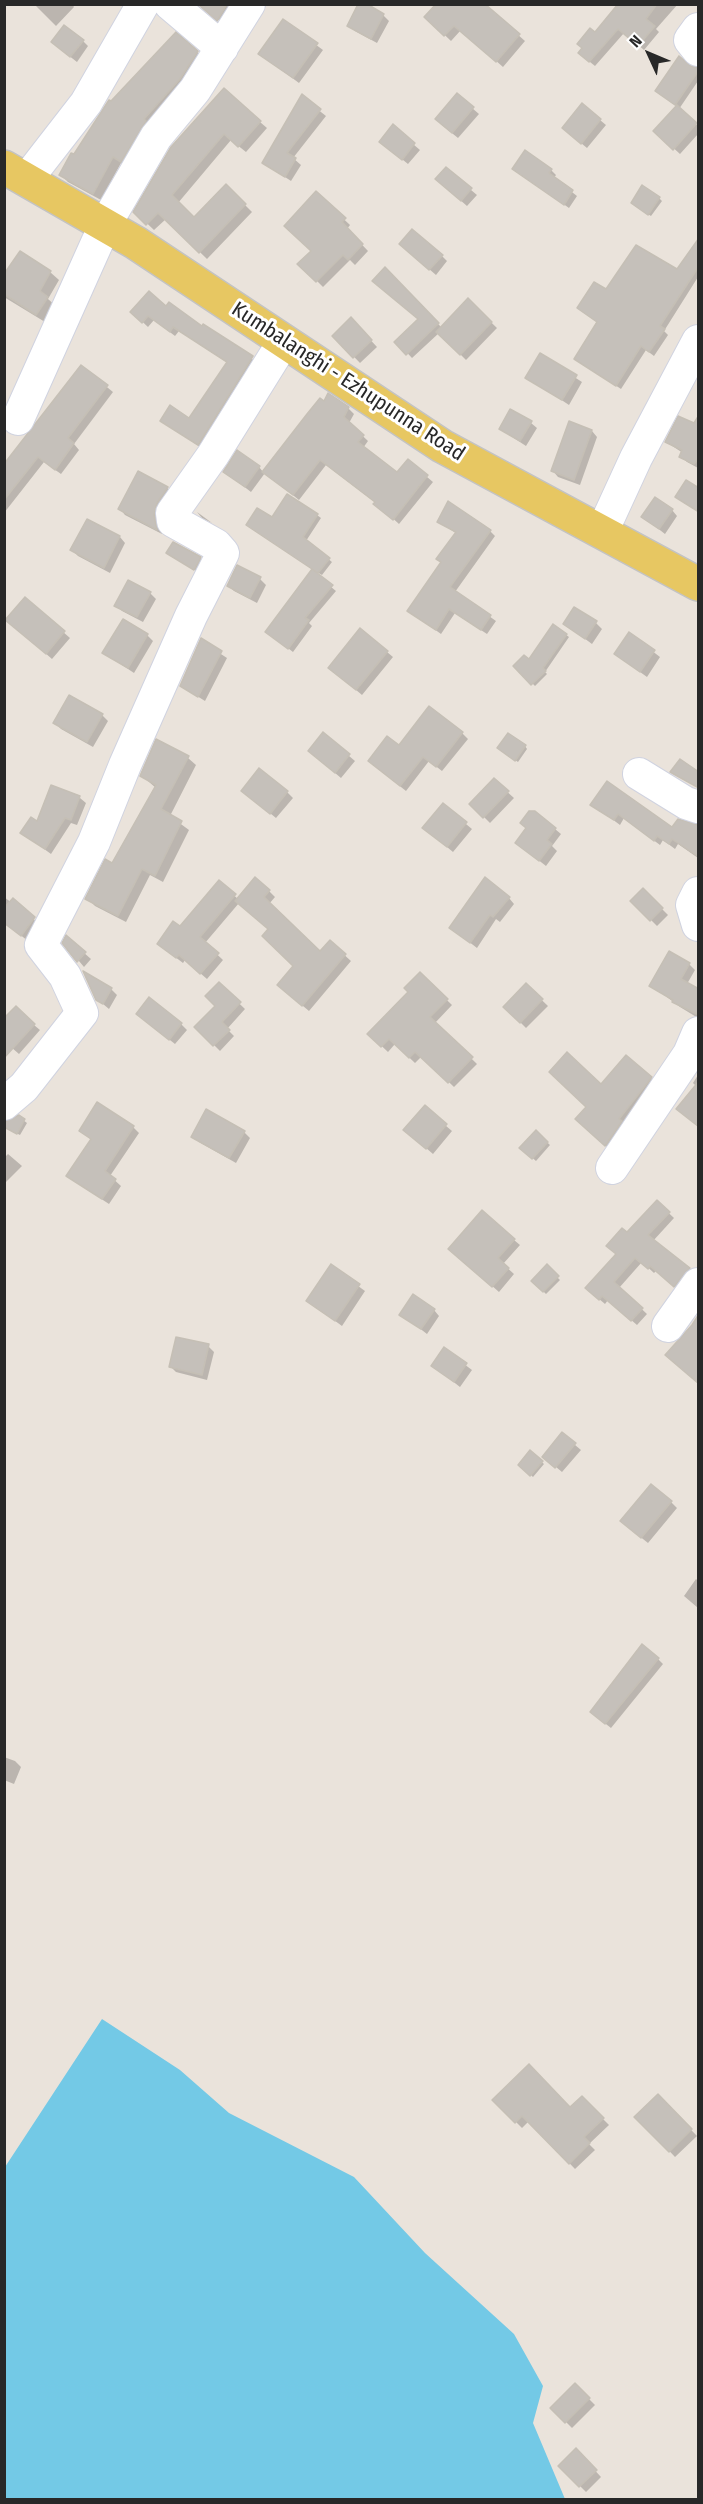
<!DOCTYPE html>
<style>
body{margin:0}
#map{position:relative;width:703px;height:2504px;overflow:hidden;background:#eae3db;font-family:"Fira Sans Condensed",sans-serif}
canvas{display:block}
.frame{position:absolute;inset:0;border:6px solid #282828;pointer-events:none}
.north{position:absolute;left:619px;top:24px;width:60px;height:60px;-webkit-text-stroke:4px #fff;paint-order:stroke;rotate:314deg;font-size:16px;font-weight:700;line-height:24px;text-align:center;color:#282828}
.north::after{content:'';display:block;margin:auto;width:21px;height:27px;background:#282828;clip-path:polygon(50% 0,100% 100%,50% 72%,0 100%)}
</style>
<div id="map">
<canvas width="703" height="2504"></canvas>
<div class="frame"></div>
<div class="north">N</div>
</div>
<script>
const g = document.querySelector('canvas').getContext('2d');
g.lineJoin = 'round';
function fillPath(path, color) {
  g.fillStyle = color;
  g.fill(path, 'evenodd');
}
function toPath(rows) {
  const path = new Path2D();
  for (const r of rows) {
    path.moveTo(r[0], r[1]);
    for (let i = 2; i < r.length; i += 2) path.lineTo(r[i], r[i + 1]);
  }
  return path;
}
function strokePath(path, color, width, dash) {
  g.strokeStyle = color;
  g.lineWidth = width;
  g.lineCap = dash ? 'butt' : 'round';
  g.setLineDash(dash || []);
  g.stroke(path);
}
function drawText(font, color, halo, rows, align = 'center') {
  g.font = font + ' "Fira Sans Condensed",sans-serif';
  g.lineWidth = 6;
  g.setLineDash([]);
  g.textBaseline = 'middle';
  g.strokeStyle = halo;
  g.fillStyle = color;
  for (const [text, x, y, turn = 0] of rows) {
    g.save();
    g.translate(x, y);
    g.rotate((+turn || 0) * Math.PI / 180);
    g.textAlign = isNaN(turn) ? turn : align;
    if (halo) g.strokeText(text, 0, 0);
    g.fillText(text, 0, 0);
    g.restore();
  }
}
fillPath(toPath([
 [102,2019,180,2070,229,2113,354,2177,425,2253,514,2334,543,2386,533,2423,565,2499,5,2499,5,2167]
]), '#73c9e6');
fillPath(toPath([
 [34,4,72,4,74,7,56,26],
 [200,4,238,4,224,25],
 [483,4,525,41,503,67,461,30,451,41,426,17],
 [629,4,678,4,656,29,659,32,644,50,624,33,595,66,585,58,595,34],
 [383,15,389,21,377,43,355,31,349,25],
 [284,21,323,50,299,83,260,54],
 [83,41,88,46,77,62,59,48],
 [197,52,204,60,129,168,121,163,101,200,68,182,61,175,111,103],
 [690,68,698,69,698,81,679,109,698,126,698,134,680,154,655,131,678,107,661,95],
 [457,95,479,114,458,138,442,125],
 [302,97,326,116,293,158,301,165,291,181,264,163],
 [600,120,606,125,587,148,570,134],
 [260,122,267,128,246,152,231,140,178,203,194,219,226,186,252,212,207,259,166,219,154,230,135,212,172,148],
 [393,127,420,150,408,164,387,147],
 [525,152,551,170,556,175,554,178,577,196,569,208,514,169],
 [446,169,477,195,467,206,443,185],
 [316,193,350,225,347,229,368,251,355,265,350,260,323,287,300,264,313,251],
 [659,198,662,201,651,216,635,206],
 [698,241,698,277,664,331,668,335,654,356,646,350,621,389,576,359,599,323,579,308,677,271],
 [407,250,442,256,447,261,436,275],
 [385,269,442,328,468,300,497,328,466,360,439,333,412,358,397,342,420,320],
 [50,272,59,280,48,299,56,306,45,322,4,297,4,277],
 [166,309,202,328,257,362,203,449,162,421,190,420,228,363,179,331,175,336,154,320,148,327,132,312],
 [351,319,377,347,360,363,334,336],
 [540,355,582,382,569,405,527,377],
 [82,367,113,392,74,444,79,450,61,474,44,462,4,513,4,466],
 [348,408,354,414,349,423,368,441,363,448,397,474,408,461,433,482,399,524,376,503,326,465,299,500,265,473,251,492,225,472,259,467,264,473],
 [531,423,537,428,526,446,500,429],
 [698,427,698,468,687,462,681,457,683,453,666,442],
 [592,431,597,437,580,485,558,477,553,471],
 [138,473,167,488,173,494,159,522,162,534,125,515,120,509],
 [672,510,677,516,665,534,643,517],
 [197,512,212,523,202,518],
 [317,515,321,518,306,541,332,562,322,575,315,571,314,573,336,591,309,623,312,626,293,652,267,632,313,569,273,520],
 [87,521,120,537,125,543,110,573,78,556,72,550],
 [438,521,490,531,495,536,455,592,496,621,487,634,455,613,441,634,409,611,442,562,457,534],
 [168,553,200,558,206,564,201,574],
 [238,567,260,579,266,585,257,603,234,591,228,585],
 [150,593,156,599,143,622,122,611,116,605],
 [25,599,70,638,52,659,13,625],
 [596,623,602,629,592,644,565,624],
 [554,626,569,637,545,672,547,674,535,686,515,666,529,661],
 [630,634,660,657,647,677,622,659],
 [147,635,153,641,134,673,104,653],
 [201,641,227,658,205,701,181,686],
 [387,652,393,657,362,695,336,673],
 [102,715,108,721,93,747,61,729,55,723],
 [462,733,468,739,442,771,429,761,406,791,376,767,399,748],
 [323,734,355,761,341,778,316,757],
 [157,741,188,758,196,765,170,816,189,830,163,882,150,875,126,922,95,906,87,898,113,865,156,788,142,776],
 [525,746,527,749,518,762,502,751],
 [494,780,514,798,490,823,471,804],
 [51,787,80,798,86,803,77,825,71,823,51,854,22,833,38,823],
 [287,792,293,798,276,818,249,796],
 [592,804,672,829,698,825,698,858,678,844,675,849,663,840,660,845,624,818,620,825],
 [443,805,472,829,453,852,430,833],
 [528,828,555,829,561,834,552,846,557,851,546,866,523,848],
 [219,882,238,899,269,891,275,897,269,904,320,953,330,942,351,961,309,1011,285,991,295,966,270,930,239,903,205,943,223,960,207,979,185,960,183,963,158,944,180,928],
 [643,890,668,915,657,926,632,901],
 [4,897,40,924,28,941,4,922],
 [509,898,514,904,500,922,496,919,477,948,451,928],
 [67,938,91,959,84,967,64,943],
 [689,964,695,970,687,984,698,991,698,1018,680,1007,651,985],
 [420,974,452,1005,435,1023,477,1064,454,1087,422,1056,415,1063,395,1044,388,1052,369,1034,410,992],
 [86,975,111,989,117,995,109,1009,97,999],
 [219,984,245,1009,227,1029,234,1036,220,1051,196,1027,217,1006],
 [526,985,548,1006,526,1028,505,1007],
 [143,1019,181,1024,187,1030,175,1044],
 [34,1025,40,1030,19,1054,4,1041],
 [698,1075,698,1127,696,1086,693,1083],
 [651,1078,657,1084,612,1151,577,1119,588,1107,602,1086],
 [425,1108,452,1131,433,1154,411,1135],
 [19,1117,27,1123,20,1135,4,1127],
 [133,1127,139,1133,110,1176,121,1186,109,1204,74,1181,92,1140,80,1131],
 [244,1132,250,1138,236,1163,199,1142,193,1136],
 [536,1132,550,1145,536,1161,521,1148],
 [8,1154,22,1166,4,1184,4,1158],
 [657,1202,674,1218,653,1241,694,1275,680,1291,656,1271,654,1273,642,1262,619,1288,647,1314,637,1325,608,1300,605,1304,592,1293,627,1234],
 [514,1240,520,1245,503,1264,514,1274,499,1292,456,1254],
 [332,1267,365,1291,342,1326,308,1301],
 [547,1267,560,1280,546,1294,533,1281],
 [434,1310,439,1316,427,1334,401,1314],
 [208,1346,214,1352,207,1380,176,1372,170,1366],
 [444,1349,472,1370,460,1387,433,1366],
 [562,1434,581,1450,562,1472,550,1462],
 [530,1452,544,1464,533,1477,520,1465],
 [671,1502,677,1508,648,1543,628,1527],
 [696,1579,698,1581,698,1608,684,1596],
 [658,1659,663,1664,611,1728,597,1717],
 [4,1757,15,1761,21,1767,14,1784,4,1780],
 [658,2096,697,2136,675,2157,637,2117],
 [582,2098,609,2125,589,2144,595,2150,575,2169,529,2121,522,2128,494,2100,570,2109],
 [575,2385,595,2405,572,2428,552,2408],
 [576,2450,601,2477,586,2492,560,2466]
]), '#0003');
const building = toPath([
 [198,4,227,4,217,21,198,4],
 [358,4,367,4,384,14,371,39,347,26,358,4],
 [436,4,485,4,520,34,496,62,454,26,444,36,424,17,436,4],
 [618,4,657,4,646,19,655,26,638,46,618,29,589,62,578,53,582,48,577,44,590,28,595,32,618,4],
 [283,19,318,43,293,78,258,54,283,19],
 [64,25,84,40,70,57,51,42,64,25],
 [176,32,198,51,180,79,144,119,146,121,121,162,113,157,93,194,59,175,71,153,74,154,109,100,111,101,176,32],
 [679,56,691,66,699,68,699,70,675,105,655,91,679,56],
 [224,88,261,121,238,147,224,134,172,195,194,217,226,184,246,204,199,253,158,213,146,225,133,212,171,147,224,88],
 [457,93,474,107,452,133,435,119,457,93],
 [302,94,321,109,287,153,296,158,285,177,262,163,302,94],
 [582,103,601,119,581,144,562,128,582,103],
 [677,105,697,123,673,150,653,131,677,105],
 [393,124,415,143,402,160,379,142,393,124],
 [525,150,552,169,549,173,573,190,564,205,512,169,525,150],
 [446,167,472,188,461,201,435,179,446,167],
 [642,185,660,197,648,215,631,203,642,185],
 [316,191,346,218,342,222,363,244,348,260,343,255,316,282,297,264,311,251,284,226,316,191],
 [412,229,443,255,429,270,399,244,412,229],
 [699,238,699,266,660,326,665,329,649,352,641,346,616,386,574,359,597,322,577,308,594,282,606,289,636,245,677,269,699,238],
 [20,251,51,271,40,291,48,297,36,315,4,294,4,274,20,251],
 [385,267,439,323,406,355,394,342,418,319,372,281,385,267],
 [149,291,166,306,169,302,202,326,203,324,253,356,198,445,160,421,170,405,189,418,227,362,173,327,170,332,148,316,142,323,130,312,149,291],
 [468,298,492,322,460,355,436,332,468,298],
 [351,317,372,340,353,358,332,336,351,317],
 [540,353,577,375,562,400,525,378,540,353],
 [81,365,108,385,68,438,74,443,55,470,38,457,4,500,4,464,81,365],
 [328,393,349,407,344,417,364,435,358,442,397,472,408,459,428,475,393,520,373,504,375,502,320,460,293,495,262,472,307,414,320,398,324,401,328,393],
 [510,409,532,421,520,441,499,429,510,409],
 [699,415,699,458,694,464,679,457,682,450,665,442,678,416,694,423,699,415],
 [569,421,592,430,574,480,551,471,569,421],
 [237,450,260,466,245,487,223,472,237,450],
 [138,471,168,487,157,503,154,515,157,530,118,509,138,471],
 [686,480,699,488,699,512,675,497,686,480],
 [287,494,318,514,303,537,330,558,318,573,246,525,257,508,272,517,287,494],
 [655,497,673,509,659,529,641,517,655,497],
 [448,501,491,530,450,587,491,615,481,630,449,609,436,630,407,611,441,562,436,559,456,532,437,522,448,501],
 [87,519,120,536,104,568,70,550,87,519],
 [173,542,201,557,194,570,166,553,173,542],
 [237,565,261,577,250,598,227,586,237,565],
 [312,569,333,585,305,618,309,620,288,649,265,632,312,569],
 [128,580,151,592,137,617,114,606,128,580],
 [25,597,65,631,46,654,5,620,25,597],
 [574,607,597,621,585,639,563,624,574,607],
 [123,619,148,634,128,668,102,653,123,619],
 [553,624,567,634,543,668,546,671,531,685,513,666,524,655,529,659,553,624],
 [360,628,388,651,356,690,328,668,360,628],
 [629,632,655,650,640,672,614,654,629,632],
 [201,638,222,651,198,697,180,686,201,638],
 [69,695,103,714,87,742,53,723,69,695],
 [429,706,463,732,436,767,423,757,400,786,368,761,387,736,399,745,429,706],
 [323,732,350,754,335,773,308,751,323,732],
 [508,733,526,745,515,761,497,748,508,733],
 [156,739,189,756,161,809,182,821,155,876,142,869,118,916,85,899,105,859,112,863,156,785,140,776,156,739],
 [680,759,699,772,699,788,670,772,680,759],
 [259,768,288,791,270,814,241,791,259,768],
 [494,778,509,791,483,818,469,804,494,778],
 [607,781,672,827,678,819,699,825,699,857,672,839,669,844,657,836,654,841,618,814,614,820,590,805,607,781],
 [51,785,80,796,71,820,65,818,45,849,20,833,31,817,37,821,51,785],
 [443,803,467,822,447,847,422,828,443,803],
 [529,811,535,811,556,828,547,840,552,844,539,861,515,843,526,828,520,823,529,811],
 [255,877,270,890,264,897,320,951,330,940,346,954,302,1006,277,985,293,966,262,936,268,929,235,901,255,877],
 [485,877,510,897,493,917,490,915,470,943,449,928,485,877],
 [219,880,236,894,200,937,219,953,200,974,179,955,176,958,157,944,173,921,180,926,219,880],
 [643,888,663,908,650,921,630,901,643,888],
 [13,898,35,917,21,936,4,923,4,908,13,898],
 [66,935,86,952,77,962,62,943,66,935],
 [669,951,690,963,681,979,699,989,699,1015,672,1002,673,1000,649,986,669,951],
 [83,971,112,988,103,1004,96,1000,83,971],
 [420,972,448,999,430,1017,473,1057,448,1083,415,1052,409,1058,389,1039,381,1047,367,1034,408,992,404,988,420,972],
 [219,982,241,1002,222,1022,230,1030,213,1046,194,1027,215,1006,205,996,219,982],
 [526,983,543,999,520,1023,503,1007,526,983],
 [149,997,182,1023,169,1040,136,1014,149,997],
 [16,1006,35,1024,4,1058,4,1018,16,1006],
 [567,1052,601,1084,626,1055,652,1077,619,1119,622,1121,605,1146,575,1119,586,1107,549,1072,567,1052],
 [699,1081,699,1127,676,1109,699,1081],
 [97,1102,134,1126,105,1171,116,1179,102,1199,66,1176,91,1139,79,1131,97,1102],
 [425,1105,447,1124,426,1149,403,1130,425,1105],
 [206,1109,245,1131,229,1158,191,1137,206,1109],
 [19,1115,25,1119,17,1134,4,1127,4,1122,19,1115],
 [536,1130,548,1142,532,1159,519,1148,536,1130],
 [657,1200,670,1212,648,1235,690,1268,674,1287,650,1266,648,1269,635,1258,614,1282,643,1308,631,1321,602,1296,599,1300,585,1288,616,1254,606,1246,622,1228,627,1232,657,1200],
 [482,1210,515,1239,498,1258,509,1268,492,1287,448,1249,482,1210],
 [331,1264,360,1284,335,1321,306,1301,331,1264],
 [547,1264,559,1276,543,1292,531,1281,547,1264],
 [413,1294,435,1309,421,1329,399,1315,413,1294],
 [699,1314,699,1384,665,1355,692,1325,699,1314],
 [176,1337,209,1344,202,1375,169,1367,176,1337],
 [444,1347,467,1363,454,1382,431,1366,444,1347],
 [562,1432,576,1443,555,1468,542,1457,562,1432],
 [530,1450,543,1461,530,1476,518,1465,530,1450],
 [651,1484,672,1501,641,1538,620,1521,651,1484],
 [642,1644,659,1658,605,1724,590,1712,642,1644],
 [529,2064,570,2107,582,2096,604,2118,584,2137,590,2143,569,2164,522,2116,515,2123,492,2100,529,2064],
 [658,2094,692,2129,669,2152,634,2117,658,2094],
 [575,2383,590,2398,565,2423,550,2408,575,2383],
 [576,2448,597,2470,579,2487,558,2466,576,2448]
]);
fillPath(building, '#c5c0ba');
strokePath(building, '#c5bfb5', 1.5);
const minor = toPath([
 [170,4,222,48],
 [698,29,690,40,698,50],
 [27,179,86,103,143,4],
 [18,419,105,225,156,137,195,90,249,4],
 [602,532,636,458,698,341],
 [639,774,686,803,698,807],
 [698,893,692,905,698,925],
 [4,1104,24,1087,82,1013,65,976,41,945,94,842,125,765,191,616,223,553,216,545,173,521,172,513,213,455,284,341],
 [612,1168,689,1054,698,1033],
 [668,1326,698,1284]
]);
const major = toPath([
 [4,167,136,243,442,446,698,584]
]);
strokePath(minor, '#d0d3e0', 34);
strokePath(major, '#c3c3c3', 36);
strokePath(minor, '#fff', 32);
strokePath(major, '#e7c762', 33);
drawText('21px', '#282828', '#fff', [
 ["Kumbalanghi - Ezhupunna Road",348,382,33]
]);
</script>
